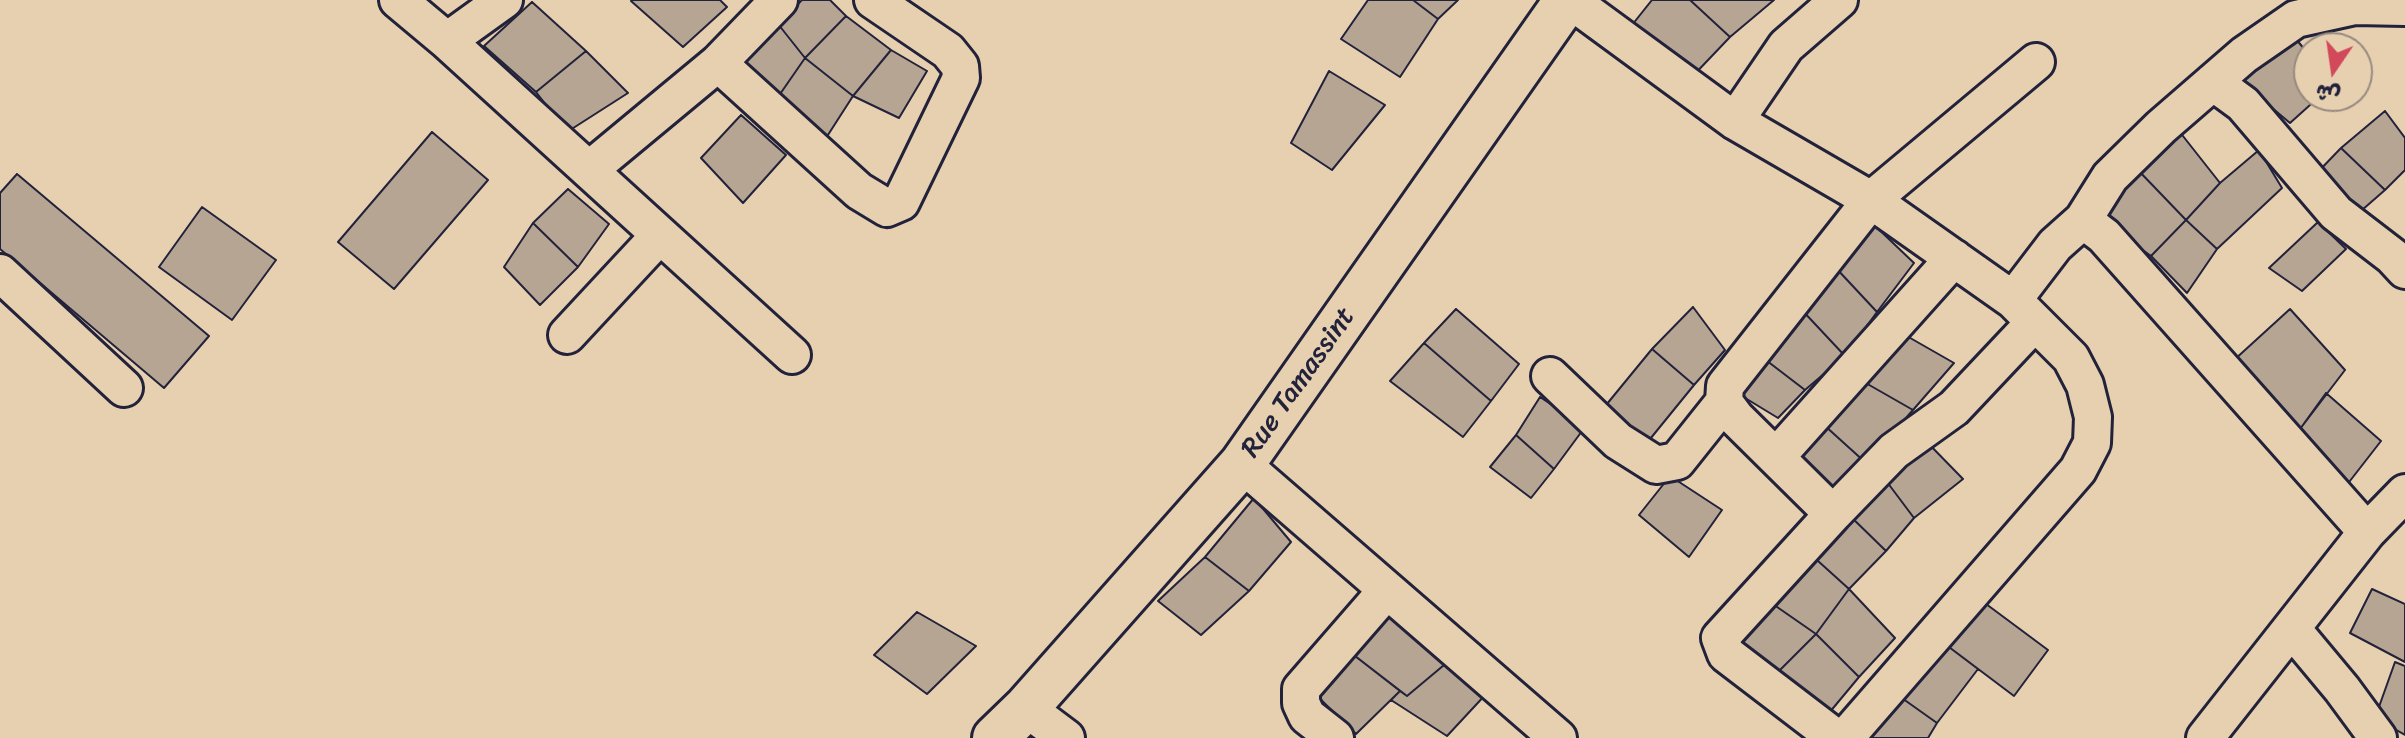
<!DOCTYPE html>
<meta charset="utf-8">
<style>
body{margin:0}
#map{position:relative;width:2405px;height:738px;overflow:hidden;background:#e7d0b0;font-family:Sriracha,"Playpen Sans Arabic",sans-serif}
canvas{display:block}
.north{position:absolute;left:2293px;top:32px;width:80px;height:80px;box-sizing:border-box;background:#e7d0b0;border:2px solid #988a81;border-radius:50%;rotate:193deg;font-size:22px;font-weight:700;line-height:32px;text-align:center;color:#22223b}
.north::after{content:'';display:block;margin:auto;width:28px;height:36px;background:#d1495b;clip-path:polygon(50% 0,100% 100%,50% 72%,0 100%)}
</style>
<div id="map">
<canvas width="2405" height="738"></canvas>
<div class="north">ش</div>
</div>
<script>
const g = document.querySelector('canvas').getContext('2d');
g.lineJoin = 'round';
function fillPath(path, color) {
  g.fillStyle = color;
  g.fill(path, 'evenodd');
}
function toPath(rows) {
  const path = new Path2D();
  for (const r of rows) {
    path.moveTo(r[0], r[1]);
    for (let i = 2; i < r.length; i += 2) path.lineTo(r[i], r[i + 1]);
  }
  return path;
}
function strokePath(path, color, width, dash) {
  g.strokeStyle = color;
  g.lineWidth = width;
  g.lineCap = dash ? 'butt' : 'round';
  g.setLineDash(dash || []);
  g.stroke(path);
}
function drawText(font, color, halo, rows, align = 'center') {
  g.font = font + ' Sriracha,sans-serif';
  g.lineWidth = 7;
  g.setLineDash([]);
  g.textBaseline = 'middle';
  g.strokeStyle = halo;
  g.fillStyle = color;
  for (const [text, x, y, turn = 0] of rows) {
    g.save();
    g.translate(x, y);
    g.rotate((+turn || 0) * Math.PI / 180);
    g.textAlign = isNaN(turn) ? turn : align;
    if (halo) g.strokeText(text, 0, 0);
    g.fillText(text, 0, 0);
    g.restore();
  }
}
const building = toPath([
 [633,0,720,0,727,7,683,47,631,1,633,0],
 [802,0,830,0,846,16,805,58,778,24,802,0],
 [1368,0,1413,0,1438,19,1400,77,1341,39,1368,0],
 [1413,0,1458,0,1438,19,1413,0],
 [1652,0,1690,0,1730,37,1689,80,1632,25,1652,0],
 [1690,0,1774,0,1730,37,1690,0],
 [532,2,586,51,536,92,484,46,532,2],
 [846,16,891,50,853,96,805,58,846,16],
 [778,24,805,58,778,97,737,65,778,24],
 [2292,34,2309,55,2309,96,2320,96,2290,123,2234,76,2292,34],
 [891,50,927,71,899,118,853,96,891,50],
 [586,51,628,93,567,132,536,92,586,51],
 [805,58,853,96,826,138,778,97,805,58],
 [1329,71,1385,105,1332,170,1291,143,1329,71],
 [2385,111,2405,138,2405,170,2385,190,2341,148,2385,111],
 [741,115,786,155,743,203,701,158,741,115],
 [2179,131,2220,183,2186,220,2136,168,2179,131],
 [432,132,488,180,394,289,338,242,432,132],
 [2341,148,2385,190,2354,217,2314,176,2341,148],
 [2259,150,2282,188,2217,249,2186,220,2220,183,2259,150],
 [2136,168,2186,220,2151,256,2094,215,2136,168],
 [17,174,209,336,164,388,0,249,0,193,17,174],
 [568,189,609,224,578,267,533,223,568,189],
 [202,207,276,260,232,320,159,267,202,207],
 [2186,220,2217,249,2187,293,2151,256,2186,220],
 [1870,221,1914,263,1877,312,1835,267,1870,221],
 [2318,222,2346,249,2302,291,2269,268,2318,222],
 [533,223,578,267,540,305,504,267,533,223],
 [1835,267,1877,312,1845,356,1800,308,1835,267],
 [1693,307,1725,350,1694,385,1652,349,1693,307],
 [1800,308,1845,356,1805,390,1758,354,1800,308],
 [1456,309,1519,364,1491,401,1424,343,1456,309],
 [2290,309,2345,370,2300,429,2233,361,2290,309],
 [1905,335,1954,363,1913,410,1864,382,1905,335],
 [1424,343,1491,401,1463,437,1390,381,1424,343],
 [1652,349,1694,385,1646,444,1602,410,1652,349],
 [1758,354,1805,390,1778,418,1732,390,1758,354],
 [1864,382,1913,410,1866,463,1824,425,1864,382],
 [2326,393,2381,441,2346,486,2300,429,2326,393],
 [1540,397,1585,427,1554,469,1516,435,1540,397],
 [1824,425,1866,463,1842,497,1794,452,1824,425],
 [1516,435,1554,469,1531,498,1490,467,1516,435],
 [1923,438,1963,479,1914,518,1884,478,1923,438],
 [1670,476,1722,510,1689,557,1639,515,1670,476],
 [1884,478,1914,518,1886,551,1846,512,1884,478],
 [1254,498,1291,542,1249,591,1205,557,1254,498],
 [1846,512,1886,551,1849,589,1807,551,1846,512],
 [1807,551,1849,589,1816,634,1767,600,1807,551],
 [1205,557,1249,591,1201,635,1158,601,1205,557],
 [1849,589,1895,638,1859,677,1816,634,1849,589],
 [2372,589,2405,604,2405,662,2350,633,2372,589],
 [1974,595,2048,650,2014,696,1941,641,1974,595],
 [1767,600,1816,634,1775,675,1734,639,1767,600],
 [1380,608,1450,660,1407,696,1346,649,1380,608],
 [917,612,976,646,927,694,874,655,917,612],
 [1816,634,1859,677,1824,719,1775,675,1816,634],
 [1941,641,1978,669,1937,723,1899,696,1941,641],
 [1346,649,1400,691,1356,734,1312,691,1346,649],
 [1450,660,1487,693,1447,736,1391,700,1400,691,1407,696,1450,660],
 [2395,662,2405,666,2405,735,2375,718,2395,662],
 [1899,696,1937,723,1928,738,1867,738,1899,696]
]);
fillPath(building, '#b7a593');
strokePath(building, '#22223b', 2);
const minor = toPath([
 [398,0,447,41,792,355],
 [1570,0,1735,121,1871,200,2013,300,2055,245,2083,220,2104,236,2367,532,2205,738],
 [447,41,504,0],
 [718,63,779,0],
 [2213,82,2243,104,2336,213,2392,256,2405,270],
 [1735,121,1786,46,1839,0],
 [589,170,718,63,859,191,887,208,901,202,961,78,960,66,948,51,873,0],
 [2083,220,2110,177,2161,127,2244,55,2296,19,2355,6,2405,7],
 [0,273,124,388],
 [567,335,660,235],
 [1550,376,1618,441,1656,465,1677,461,1724,402],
 [1776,457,1954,258],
 [1242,464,1558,738],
 [1833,514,1894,451,1954,408,2035,322],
 [2367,532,2405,493],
 [2292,629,2342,689,2378,738],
 [1026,708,1066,738],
 [1335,738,1307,716,1301,703,1301,689,1387,590],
 [1836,738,1726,654,1720,638,1833,514,1736,418,1724,402,1725,386,1871,200,2036,62],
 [1845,738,2078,470,2092,443,2093,417,2085,385,2071,358,2013,300]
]);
const secondary = toPath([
 [995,738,1026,708,1242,464,1567,0]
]);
strokePath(minor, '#22223b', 42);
strokePath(secondary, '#22223b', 50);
strokePath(minor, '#e7d0b0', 36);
strokePath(secondary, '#e7d0b0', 44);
drawText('28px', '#22223b', '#e7d0b0', [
 ["Rue Tamassint",1299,383,-55]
]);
</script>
